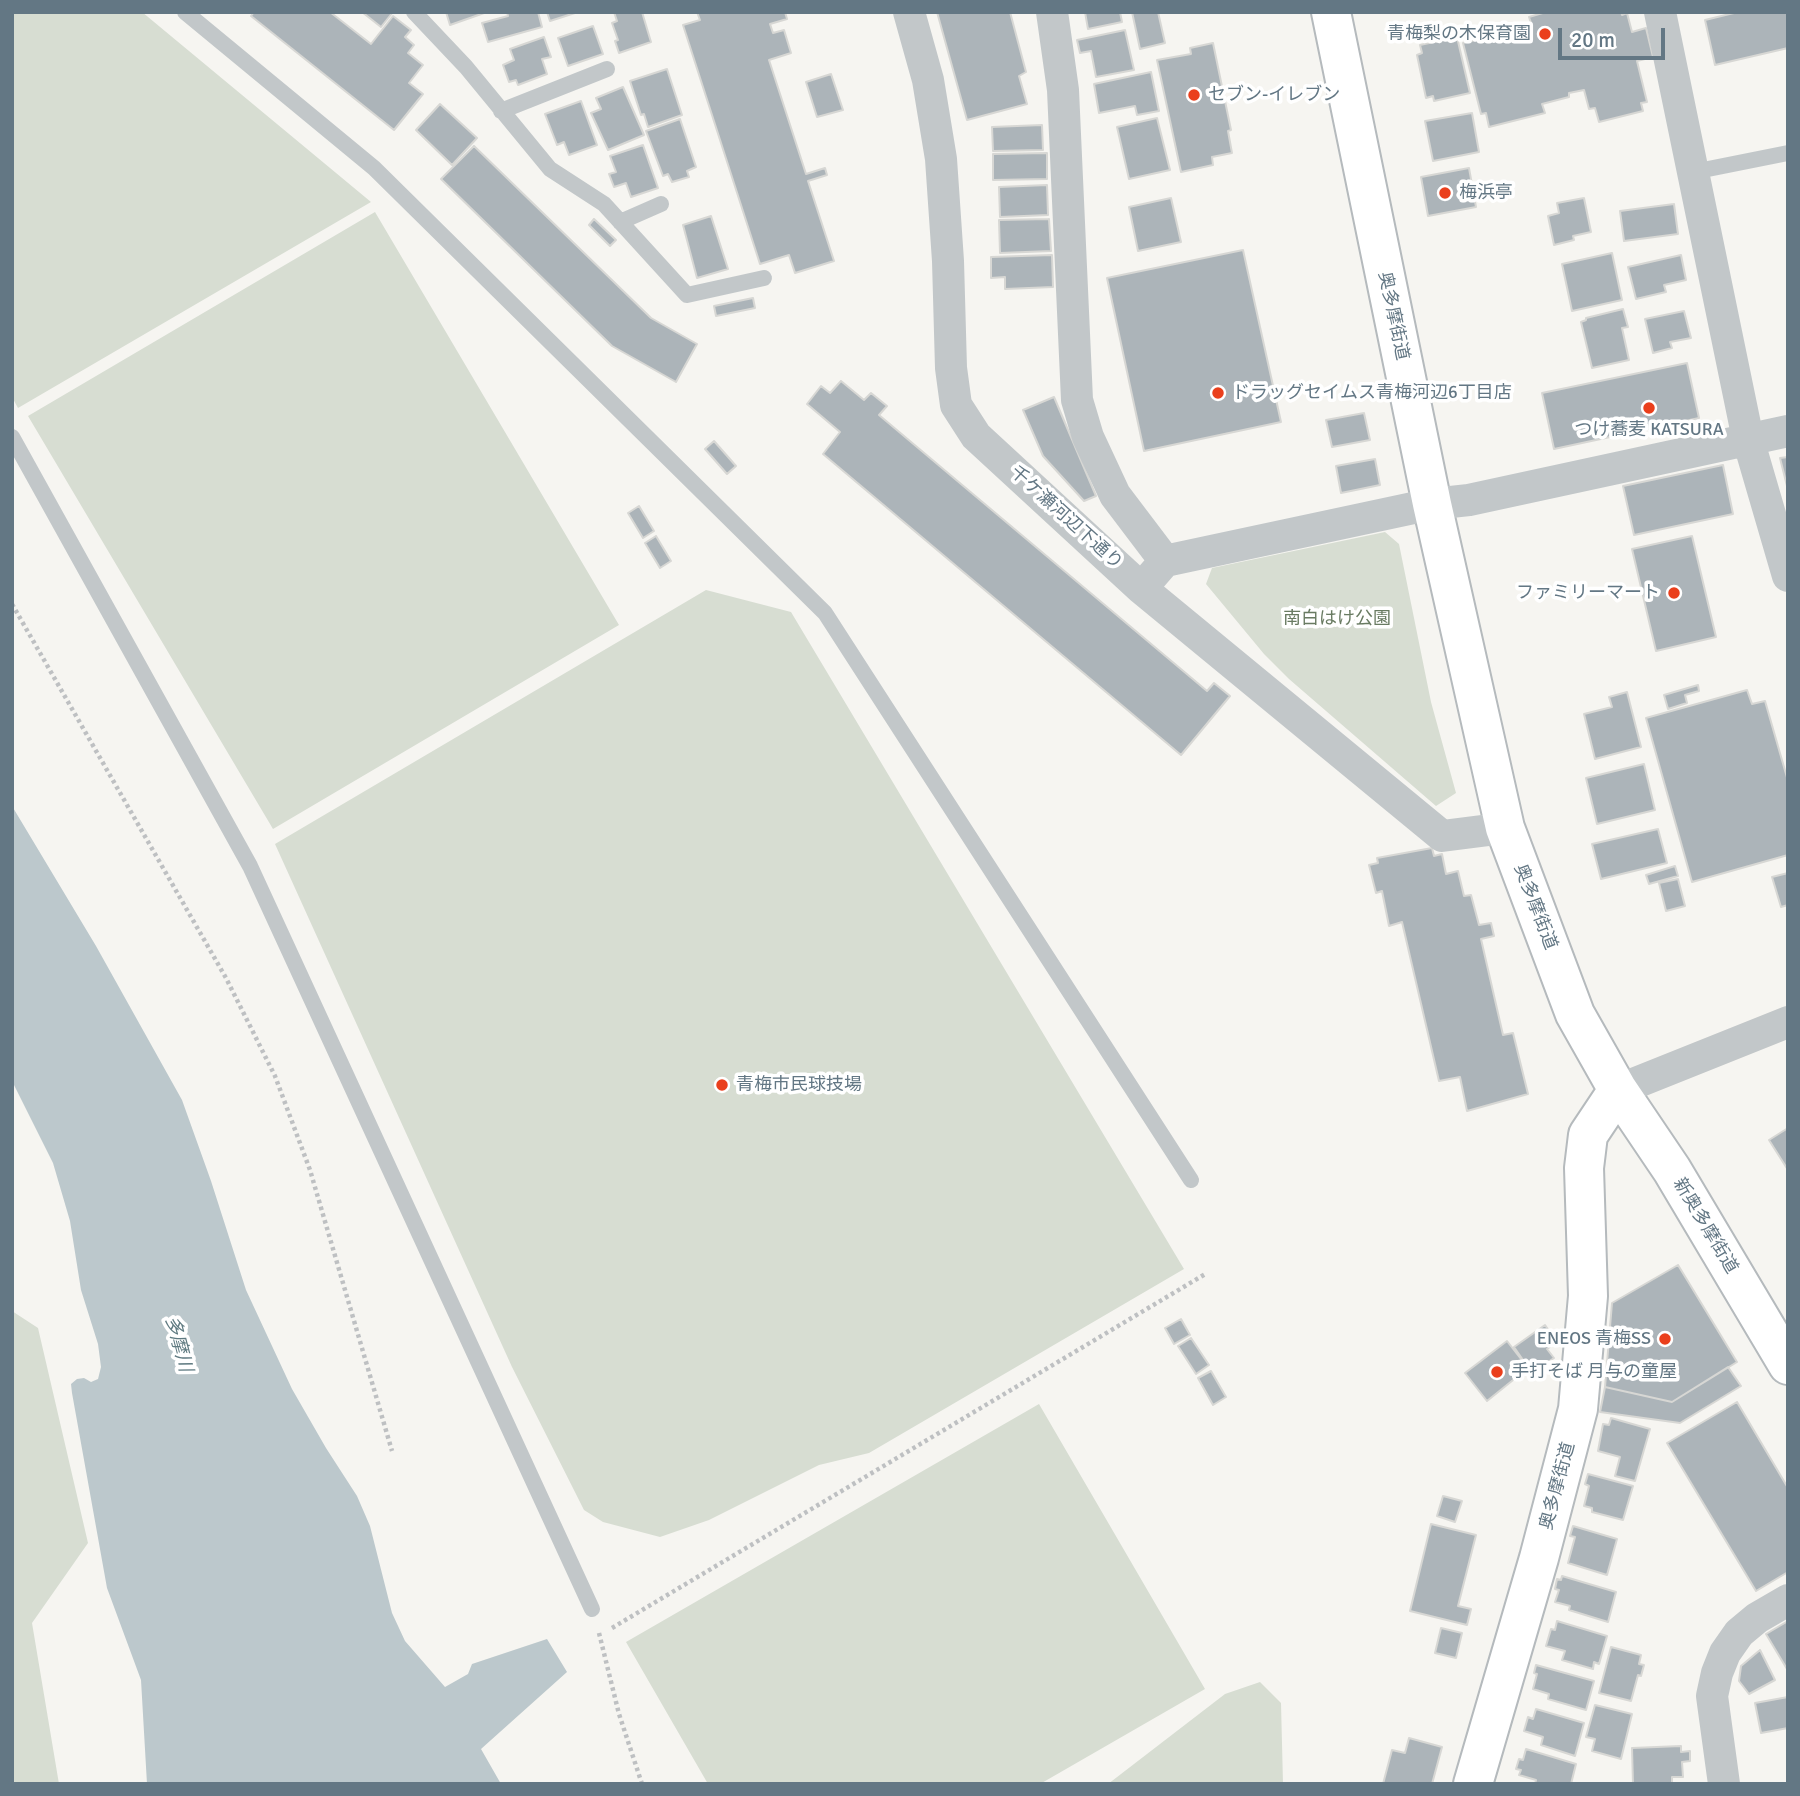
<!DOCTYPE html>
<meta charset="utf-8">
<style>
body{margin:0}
#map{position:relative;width:1800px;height:1796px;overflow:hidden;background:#f6f5f1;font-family:Signika,sans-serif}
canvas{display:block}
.frame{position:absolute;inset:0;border:14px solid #637784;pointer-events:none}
.scale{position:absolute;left:1558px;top:28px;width:107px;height:32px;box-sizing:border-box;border:4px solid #637784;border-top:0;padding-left:9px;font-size:21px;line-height:24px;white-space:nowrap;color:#637784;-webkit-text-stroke:5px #fff;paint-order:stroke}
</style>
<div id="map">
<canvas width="1800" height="1796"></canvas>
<div class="frame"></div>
<div class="scale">20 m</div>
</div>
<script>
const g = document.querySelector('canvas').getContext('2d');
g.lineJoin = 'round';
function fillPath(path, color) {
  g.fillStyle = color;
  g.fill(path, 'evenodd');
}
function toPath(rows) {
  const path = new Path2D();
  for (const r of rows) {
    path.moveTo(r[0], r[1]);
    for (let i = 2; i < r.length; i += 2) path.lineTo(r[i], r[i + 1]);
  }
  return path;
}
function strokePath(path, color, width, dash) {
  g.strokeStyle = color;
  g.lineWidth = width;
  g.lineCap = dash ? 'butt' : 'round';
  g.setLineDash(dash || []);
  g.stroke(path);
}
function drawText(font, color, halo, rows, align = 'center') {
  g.font = font + ' Signika,"Noto Sans JP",sans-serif';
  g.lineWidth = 7;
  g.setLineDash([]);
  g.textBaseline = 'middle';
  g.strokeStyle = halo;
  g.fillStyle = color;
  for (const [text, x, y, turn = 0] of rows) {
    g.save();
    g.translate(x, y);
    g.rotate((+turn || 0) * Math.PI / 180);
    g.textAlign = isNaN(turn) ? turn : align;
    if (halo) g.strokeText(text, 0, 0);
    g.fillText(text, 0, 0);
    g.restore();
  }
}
fillPath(toPath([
 [12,12,142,12,371,202,18,408,12,397],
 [375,212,619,625,273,829,28,416],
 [1385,532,1399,544,1431,702,1456,793,1436,806,1289,679,1264,654,1206,584,1212,568],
 [706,590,791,612,1184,1269,869,1453,819,1465,709,1520,660,1537,603,1522,584,1510,512,1367,275,844],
 [12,1311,38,1328,88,1543,32,1623,59,1784,12,1784],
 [1039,1404,1205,1689,1040,1784,708,1784,626,1642],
 [1260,1682,1281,1703,1283,1784,1108,1784,1225,1694]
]), '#d7ddd2');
fillPath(toPath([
 [12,806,96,946,182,1100,211,1181,246,1290,292,1389,326,1448,357,1496,370,1526,392,1613,405,1641,445,1687,468,1674,472,1664,547,1639,567,1672,481,1749,501,1784,147,1784,141,1680,107,1588,72,1393,71,1384,77,1379,84,1378,91,1382,98,1379,101,1367,98,1344,81,1290,70,1221,53,1163,12,1081]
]), '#bcc8cc');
const building = toPath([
 [254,12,330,12,371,44,393,16,411,30,405,37,414,45,408,53,423,65,409,83,423,94,394,130,251,16,254,12],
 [362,12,393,12,381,27,362,12],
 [446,12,487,12,450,25,446,12],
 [507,12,538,12,542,27,488,42,482,23,508,16,507,12],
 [547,12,578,12,550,21,547,12],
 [614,12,642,12,651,42,619,53,615,41,618,40,612,23,617,21,614,12],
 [697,12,785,12,787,19,770,24,773,33,784,30,791,53,769,60,806,174,825,168,827,175,808,181,834,261,795,273,789,255,760,264,683,25,700,20,697,12],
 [937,12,1010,12,1026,72,1019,76,1027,104,967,120,937,12],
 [1085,12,1120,12,1122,22,1088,29,1085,12],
 [1132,12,1158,12,1165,43,1140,49,1132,12],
 [1546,12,1621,12,1622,15,1627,13,1632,32,1646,28,1653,57,1637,61,1647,102,1641,103,1643,111,1599,122,1595,108,1589,109,1584,90,1569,93,1569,97,1542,104,1545,113,1489,127,1486,113,1481,114,1463,43,1532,26,1529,17,1546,12],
 [1738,12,1788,12,1788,48,1715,65,1705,20,1738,12],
 [593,26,603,54,568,66,558,38,593,26],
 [1125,30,1134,70,1096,77,1091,51,1080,53,1077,40,1125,30],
 [544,37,551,57,542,59,547,74,518,85,516,80,509,82,503,65,514,60,510,49,544,37],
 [1457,37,1470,93,1434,101,1433,96,1426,98,1417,55,1422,53,1420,45,1457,37],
 [1213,43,1231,130,1228,131,1232,153,1212,157,1213,165,1181,172,1157,60,1191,54,1190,48,1213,43],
 [667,69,682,115,648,127,644,114,641,115,630,81,667,69],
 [1151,72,1159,111,1137,115,1135,106,1099,113,1094,84,1151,72],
 [831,74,843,110,817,117,806,82,831,74],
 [623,87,644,135,608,150,591,113,601,109,596,98,623,87],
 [581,101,597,145,569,155,564,142,557,145,545,114,581,101],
 [440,104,477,138,452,165,416,130,440,104],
 [1472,113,1479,152,1433,161,1425,121,1472,113],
 [1157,118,1170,170,1129,179,1117,127,1157,118],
 [680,119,696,167,687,171,689,177,672,182,668,174,663,176,646,131,680,119],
 [1042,125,1043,150,993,151,992,127,1042,125],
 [643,145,658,188,631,197,626,183,614,187,609,174,616,172,610,156,643,145],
 [474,146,651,318,697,344,676,382,612,346,441,179,474,146],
 [1047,153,1047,179,993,180,993,154,1047,153],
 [1469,168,1476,207,1428,216,1421,177,1469,168],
 [1047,185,1048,215,1000,217,999,187,1047,185],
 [1171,198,1181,242,1138,251,1129,207,1171,198],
 [1584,198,1591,232,1573,236,1574,240,1554,245,1548,216,1559,213,1557,203,1584,198],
 [1674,204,1678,234,1624,241,1620,211,1674,204],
 [711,216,728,269,697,278,683,225,711,216],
 [594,219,616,240,610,246,589,225,594,219],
 [1049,219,1051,251,1000,253,999,220,1049,219],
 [1243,250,1281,422,1144,451,1107,278,1243,250],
 [1612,253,1622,300,1572,311,1562,264,1612,253],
 [1052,255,1053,287,1005,289,1005,277,991,278,991,257,1052,255],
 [1681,255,1686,280,1664,285,1666,292,1636,299,1628,267,1681,255],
 [753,298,755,308,716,316,714,306,753,298],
 [1623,309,1628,327,1622,328,1629,360,1592,368,1581,322,1586,320,1586,318,1623,309],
 [1684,311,1691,338,1670,342,1672,348,1653,353,1645,319,1684,311],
 [1687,363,1699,418,1554,449,1542,393,1687,363],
 [841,381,864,400,871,393,887,406,879,415,1207,691,1214,683,1230,696,1181,755,823,454,840,432,807,404,821,386,830,393,841,381],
 [1054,397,1096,496,1084,501,1043,456,1023,410,1054,397],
 [1364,413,1370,440,1332,447,1326,420,1364,413],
 [714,441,736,466,727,474,705,449,714,441],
 [1788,457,1788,490,1780,458,1788,457],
 [1375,459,1380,485,1341,493,1336,466,1375,459],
 [1723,465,1733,514,1634,535,1623,486,1723,465],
 [639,506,654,531,643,538,628,513,639,506],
 [656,536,671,561,660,568,645,543,656,536],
 [1692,536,1716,637,1656,651,1632,549,1692,536],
 [1698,685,1699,691,1685,695,1687,703,1668,709,1664,695,1698,685],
 [1747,690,1752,704,1765,701,1788,781,1788,855,1692,882,1646,718,1747,690],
 [1627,692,1641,747,1595,759,1584,714,1612,707,1609,697,1627,692],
 [1644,764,1655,810,1597,824,1586,778,1644,764],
 [1658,829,1667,863,1601,879,1592,844,1658,829],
 [1432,848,1434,856,1442,854,1446,874,1458,871,1464,896,1471,895,1479,925,1491,923,1494,936,1481,939,1503,1035,1513,1033,1528,1094,1467,1111,1460,1077,1439,1081,1402,922,1389,926,1382,891,1376,893,1369,865,1378,863,1377,858,1432,848],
 [1675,866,1678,876,1649,884,1646,875,1675,866],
 [1788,873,1788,905,1781,907,1772,877,1788,873],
 [1678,879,1685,906,1666,911,1659,883,1678,879],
 [1788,1128,1788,1170,1769,1140,1788,1128],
 [1678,1265,1737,1362,1672,1402,1605,1387,1612,1303,1678,1265],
 [1181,1319,1190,1335,1174,1344,1165,1328,1181,1319],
 [1545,1325,1557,1342,1547,1349,1554,1358,1532,1373,1514,1347,1545,1325],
 [1191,1338,1209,1365,1196,1374,1178,1346,1191,1338],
 [1507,1341,1528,1368,1487,1401,1465,1373,1507,1341],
 [1728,1367,1741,1386,1680,1423,1600,1412,1605,1387,1672,1402,1728,1367],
 [1211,1371,1226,1397,1213,1405,1198,1378,1211,1371],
 [1737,1402,1788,1488,1788,1572,1756,1591,1667,1443,1737,1402],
 [1611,1418,1650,1429,1635,1481,1615,1476,1620,1457,1598,1451,1603,1424,1609,1425,1611,1418],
 [1588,1474,1633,1486,1623,1520,1592,1512,1592,1508,1584,1506,1589,1486,1585,1484,1588,1474],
 [1443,1496,1462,1501,1455,1522,1437,1516,1443,1496],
 [1431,1524,1476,1535,1458,1606,1471,1609,1467,1625,1410,1611,1431,1524],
 [1573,1526,1617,1539,1607,1575,1568,1563,1575,1537,1570,1536,1573,1526],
 [1562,1576,1616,1592,1608,1622,1569,1610,1570,1606,1555,1602,1559,1590,1555,1589,1557,1579,1561,1580,1562,1576],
 [1557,1621,1607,1636,1599,1664,1594,1662,1593,1669,1562,1660,1565,1651,1546,1646,1551,1629,1555,1630,1557,1621],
 [1788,1621,1788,1668,1787,1669,1766,1634,1788,1621],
 [1441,1628,1462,1633,1456,1658,1435,1653,1441,1628],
 [1611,1647,1641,1655,1639,1664,1644,1665,1641,1676,1638,1675,1631,1701,1599,1693,1611,1647],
 [1760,1650,1775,1680,1749,1694,1739,1681,1741,1666,1760,1650],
 [1536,1665,1594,1681,1586,1710,1548,1699,1549,1694,1533,1689,1537,1674,1534,1673,1536,1665],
 [1788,1697,1788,1728,1761,1733,1755,1703,1788,1697],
 [1595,1705,1632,1714,1621,1759,1592,1751,1595,1739,1586,1737,1595,1705],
 [1536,1709,1584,1723,1575,1756,1541,1745,1543,1737,1524,1731,1528,1717,1533,1719,1536,1709],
 [1409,1738,1442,1747,1432,1784,1383,1784,1392,1750,1405,1753,1409,1738],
 [1681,1746,1681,1752,1690,1751,1690,1761,1682,1762,1683,1777,1672,1777,1672,1784,1633,1784,1632,1748,1681,1746],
 [1526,1749,1576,1764,1571,1784,1535,1784,1536,1780,1519,1775,1521,1770,1516,1769,1519,1759,1523,1760,1526,1749]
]);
fillPath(building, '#acb4b9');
strokePath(building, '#d7d7d4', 2);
const primary = toPath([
 [1331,12,1432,504,1505,828,1575,1014,1618,1090,1588,1135,1584,1168,1588,1296,1578,1409,1539,1558,1473,1784],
 [1618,1090,1672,1170,1788,1365]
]);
strokePath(primary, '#b5babd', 42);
strokePath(toPath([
 [12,604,226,978,275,1076,310,1170,392,1451],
 [612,1628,1207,1273],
 [599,1633,619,1714,642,1784]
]), '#bec0c2', 4.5, [3.5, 3.5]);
strokePath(toPath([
 [185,12,374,168,825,613,1191,1180],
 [414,12,466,67,550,169,604,204,687,295,764,278],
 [501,111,607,69],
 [1693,172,1788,153],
 [620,222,661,204],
 [12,437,250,866,592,1609]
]), '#c2c7c9', 16);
strokePath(toPath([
 [909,12,928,80,941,159,948,261,951,368,956,405,976,436,1142,589,1442,836,1505,828],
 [1052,12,1063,90,1077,400,1088,437,1115,495,1165,561,1152,576],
 [1660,12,1748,439,1788,576],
 [1165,561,1432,504,1469,500,1788,431],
 [1618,1090,1788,1022],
 [1724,1784,1712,1696,1717,1673,1725,1653,1739,1633,1757,1618,1788,1600]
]), '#c2c7c9', 32);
strokePath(primary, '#fff', 38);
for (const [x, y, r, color] of [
 [1545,34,7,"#ea3f1c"],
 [1194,95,7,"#ea3f1c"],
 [1445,193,7,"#ea3f1c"],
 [1218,393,7,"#ea3f1c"],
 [1649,408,7,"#ea3f1c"],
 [1674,593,7,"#ea3f1c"],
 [722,1085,7,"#ea3f1c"],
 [1665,1339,7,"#ea3f1c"],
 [1497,1372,7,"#ea3f1c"]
]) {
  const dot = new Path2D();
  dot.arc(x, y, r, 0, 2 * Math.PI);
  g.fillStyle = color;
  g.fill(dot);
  strokePath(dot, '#fff', 2.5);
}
drawText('18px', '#637784', '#fff', [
 ["青梅梨の木保育園",1531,34,"right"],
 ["セブン-イレブン",1208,95],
 ["梅浜亭",1459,193],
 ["ドラッグセイムス青梅河辺6丁目店",1232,393],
 ["つけ蕎麦 KATSURA",1649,430,"center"],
 ["ファミリーマート",1660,593,"right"],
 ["青梅市民球技場",736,1085],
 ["ENEOS 青梅SS",1651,1339,"right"],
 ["手打そば 月与の童屋",1511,1372]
], 'left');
drawText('18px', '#637784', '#fff', [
 ["奥多摩街道",1393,316,78],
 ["千ケ瀬河辺下通り",1066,518,42],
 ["奥多摩街道",1535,907,69],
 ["新奥多摩街道",1705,1226,59],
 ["奥多摩街道",1558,1486,-75]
]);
drawText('18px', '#697b62', '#fff', [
 ["南白はけ公園",1337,619]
]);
drawText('italic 19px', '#5f7a81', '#fff', [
 ["多摩川",178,1344,75]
]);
</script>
